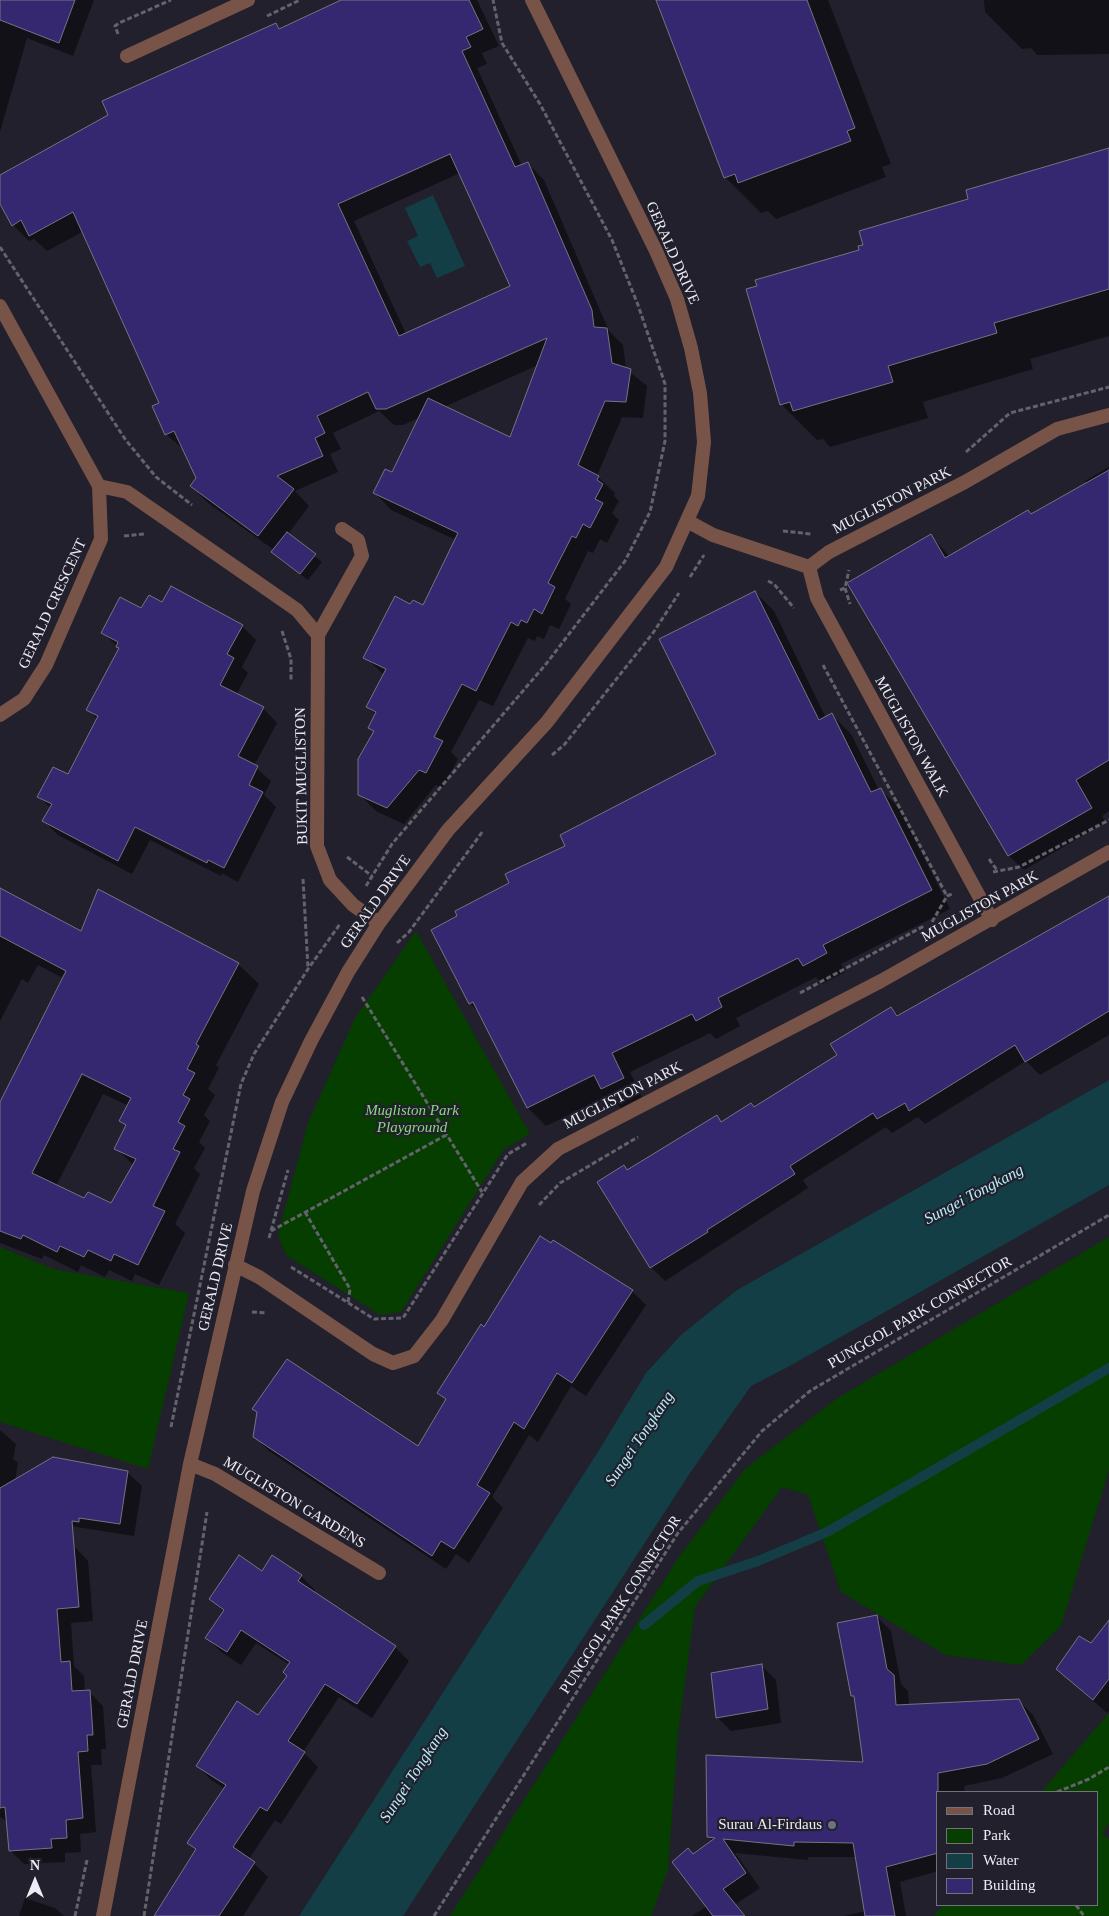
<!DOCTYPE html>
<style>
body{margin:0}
#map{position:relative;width:1109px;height:1916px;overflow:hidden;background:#21202c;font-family:Georgia,serif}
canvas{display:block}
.legend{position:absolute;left:936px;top:1791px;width:162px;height:115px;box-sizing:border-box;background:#21202c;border:1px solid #72727c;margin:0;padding:6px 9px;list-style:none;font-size:15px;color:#ececf4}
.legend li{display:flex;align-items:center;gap:10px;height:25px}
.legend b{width:25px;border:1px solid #72727c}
.north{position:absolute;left:10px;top:1856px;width:50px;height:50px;-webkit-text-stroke:4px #21202c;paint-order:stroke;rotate:0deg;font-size:14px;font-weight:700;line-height:20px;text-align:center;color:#ececf4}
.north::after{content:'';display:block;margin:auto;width:18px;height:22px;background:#ececf4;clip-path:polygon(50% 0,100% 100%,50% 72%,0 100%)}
</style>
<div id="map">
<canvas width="1109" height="1916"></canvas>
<ul class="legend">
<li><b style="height:6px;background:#785348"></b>Road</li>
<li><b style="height:14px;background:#063e00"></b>Park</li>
<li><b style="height:14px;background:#133e45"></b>Water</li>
<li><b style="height:14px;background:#362870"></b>Building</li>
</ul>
<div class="north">N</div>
</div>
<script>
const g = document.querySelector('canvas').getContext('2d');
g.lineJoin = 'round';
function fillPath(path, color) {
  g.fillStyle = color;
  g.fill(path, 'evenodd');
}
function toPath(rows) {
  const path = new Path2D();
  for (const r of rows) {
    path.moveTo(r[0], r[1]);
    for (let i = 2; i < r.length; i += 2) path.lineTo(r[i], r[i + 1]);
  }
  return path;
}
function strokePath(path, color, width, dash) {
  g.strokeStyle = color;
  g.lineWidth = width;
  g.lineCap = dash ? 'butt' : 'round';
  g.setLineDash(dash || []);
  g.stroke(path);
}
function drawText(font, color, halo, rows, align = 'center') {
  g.font = font + ' Georgia,serif';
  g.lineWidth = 4.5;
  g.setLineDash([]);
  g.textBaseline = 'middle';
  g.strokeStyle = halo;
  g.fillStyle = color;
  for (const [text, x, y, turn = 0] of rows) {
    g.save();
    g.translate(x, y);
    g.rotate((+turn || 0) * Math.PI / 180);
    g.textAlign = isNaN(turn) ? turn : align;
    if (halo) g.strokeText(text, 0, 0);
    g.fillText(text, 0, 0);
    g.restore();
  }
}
fillPath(toPath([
 [416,931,530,1134,504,1149,401,1312,380,1315,286,1255,278,1235,308,1123,355,1018],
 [1109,1237,1109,1470,1061,1626,1021,1665,946,1655,841,1592,808,1495,782,1487,695,1607,678,1734,668,1870,651,1916,450,1916,679,1557,745,1469,836,1399],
 [0,1247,53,1269,189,1293,148,1469,0,1422],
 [1109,1713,1109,1824,1102,1833,1109,1839,1109,1916,934,1916,943,1905,1098,1905,1098,1792,1041,1792]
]), '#063e00');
fillPath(toPath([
 [433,195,465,266,437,278,430,263,420,267,407,241,418,236,405,208],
 [1109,1080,1109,1185,786,1368,751,1386,690,1473,403,1916,299,1916,596,1455,646,1373,681,1335,737,1290]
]), '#133e45');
fillPath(toPath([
 [0,0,94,0,73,56,27,38,0,132],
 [343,0,477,0,499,46,482,53,487,64,477,68,522,166,527,163,544,180,609,331,623,345,626,369,647,386,643,418,622,417,597,476,615,493,614,496,619,501,612,513,619,520,607,543,600,539,593,553,588,551,565,599,571,604,559,629,550,625,544,639,537,636,535,641,528,638,493,706,479,700,451,752,458,759,442,789,436,785,404,824,376,811,359,794,375,733,369,727,376,715,367,707,384,675,365,657,410,606,424,607,456,540,391,510,375,493,393,474,419,418,403,425,394,425,379,411,333,433,341,449,330,454,338,472,295,491,309,506,288,534,322,562,308,580,279,559,273,552,274,550,208,503,191,486,197,478,184,450,166,434,161,404,84,231,47,251,34,239,29,241,13,225,0,201,0,177,276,25,281,29],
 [460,173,511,287,406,334,354,221],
 [538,365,511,439,444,407],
 [658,0,828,0,891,164,882,167,886,177,776,219,768,211,761,213,725,177],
 [984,0,1109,0,1109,54,1037,55,1031,48,1022,49,985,12],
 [1109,150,1109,336,1030,359,1033,369,923,402,928,418,830,447,823,439,817,440,781,404,860,250,970,200],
 [1109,467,1109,811,1102,816,1106,822,1024,870,1009,856,849,583,931,536,950,557,1032,515,1087,484,1085,481],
 [755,592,774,611,826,718,832,715,851,734,879,790,880,789,899,808,950,909,841,964,845,972,822,984,816,977,736,1018,740,1026,716,1039,710,1033,630,1072,642,1097,621,1108,609,1096,546,1126,528,1108,480,1014,470,1003,459,917,567,846,718,755],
 [162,603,242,626,256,640,242,667,248,673,236,695,263,708,277,723,254,766,271,781,264,795,276,807,238,882,222,873,221,876,150,840,132,874,58,835,44,821,51,808,39,797,69,776,98,720,88,710,119,648,102,632,142,610],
 [1109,898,1109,1035,1040,1075,1026,1061,925,1124,918,1117,892,1133,886,1127,803,1180,808,1188,665,1281,651,1267,628,1171,717,1117,722,1122,754,1108,839,1056,891,1008,900,1016,971,974],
 [0,905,81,932,238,964,259,984,216,1065,219,1068,208,1089,215,1095,204,1115,210,1121,199,1142,205,1148,194,1168,200,1174,175,1224,185,1233,159,1285,135,1274,132,1281,109,1270,105,1277,81,1265,78,1272,44,1255,42,1259,0,1243,0,1105,63,978,38,965,28,983,22,979,0,1021],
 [103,1094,129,1106,121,1121,127,1127,116,1148,134,1166,111,1205,85,1200,56,1186],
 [632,1291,646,1305,586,1396,571,1386,538,1442,529,1435,492,1497,503,1508,469,1563,456,1554,446,1569,269,1451,255,1437,258,1413,254,1409,418,1448,447,1401,439,1393,484,1329],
 [0,1430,16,1444,13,1459,18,1463,15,1481,127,1472,142,1486,134,1536,0,1515],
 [74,1546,88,1561,93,1621,71,1623,74,1666,84,1676,85,1692,89,1692,103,1706,106,1749,101,1749,102,1765,91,1765,96,1832,80,1834,81,1852,65,1853,65,1862,24,1864,10,1850,8,1822,0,1817,0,1553],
 [272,1557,301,1576,315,1590,314,1593,395,1647,409,1661,372,1718,339,1697,303,1752,318,1767,281,1824,275,1820,249,1859,268,1877,243,1916,156,1916,197,1851,189,1843,225,1789,211,1780,197,1765,258,1716,288,1676,290,1665,256,1643,241,1665,221,1652,207,1638,224,1612,210,1599,263,1572],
 [876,1616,891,1631,901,1684,908,1691,909,1706,1018,1700,1033,1715,1053,1754,1002,1778,964,1786,965,1792,938,1792,938,1871,900,1882,906,1916,844,1916,866,1911,856,1857,808,1857,808,1860,735,1853,760,1888,736,1904,746,1916,692,1916,707,1906,694,1856,713,1841,708,1836,864,1764,855,1699,852,1696],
 [1109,1622,1109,1711,1107,1713,1057,1669,1091,1645],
 [762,1666,776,1680,781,1723,731,1731,717,1717],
 [25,1898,55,1908,64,1916,19,1916]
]), '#0007');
strokePath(toPath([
 [644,1625,698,1581,758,1561,827,1532,1109,1368]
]), '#133e45', 10);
const building = toPath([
 [0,0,75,0,59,43,0,20,0,0],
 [341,0,469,0,483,29,466,37,471,47,462,51,515,167,528,162,592,310,594,327,607,328,612,363,631,369,626,402,605,401,578,465,599,476,597,480,603,484,595,499,603,503,590,528,583,524,576,538,572,536,548,583,555,587,542,614,534,609,527,623,521,620,518,626,511,622,476,691,462,684,434,737,443,741,426,773,419,770,387,808,358,795,358,759,374,731,368,728,376,712,366,707,386,669,363,658,395,596,410,604,413,600,423,605,458,533,373,493,385,469,392,472,428,398,510,437,547,338,386,409,376,409,368,392,317,416,325,433,315,438,323,456,277,476,294,489,258,536,190,486,196,478,174,431,165,435,152,406,159,403,73,212,29,236,21,220,12,226,0,204,0,175,108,115,102,101,276,23,279,29,341,0],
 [450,154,510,286,399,336,338,204,450,154],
 [656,0,807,0,855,128,847,131,851,141,738,183,735,174,724,178,656,0],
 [1109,148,1109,289,994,323,997,333,888,366,893,382,793,411,790,402,780,405,746,289,757,286,755,280,859,250,858,246,863,245,859,231,968,199,966,190,1109,148],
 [1109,470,1109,760,1076,780,1092,808,1008,856,847,583,931,534,945,558,1028,510,1031,514,1109,470],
 [287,532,316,554,300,574,271,552,287,532],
 [171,586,243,625,227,654,234,658,220,685,264,707,238,756,258,766,249,785,263,792,224,868,208,860,207,863,135,827,118,861,42,821,52,804,37,797,53,767,68,774,98,716,86,710,119,648,116,647,118,642,101,633,120,597,141,608,149,595,162,602,171,586],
 [755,591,819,720,832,713,871,792,881,788,932,890,823,945,827,953,803,966,798,958,718,998,722,1007,696,1021,692,1014,612,1053,624,1078,601,1089,594,1075,527,1108,473,1002,469,1004,431,930,457,916,455,911,509,883,505,874,565,846,560,835,716,754,659,639,755,591],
 [0,888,81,931,98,889,239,963,196,1044,199,1046,187,1069,195,1073,183,1095,190,1099,178,1122,185,1126,173,1149,180,1152,153,1206,165,1211,138,1265,114,1254,111,1261,88,1250,84,1257,60,1246,57,1252,23,1235,21,1239,0,1231,0,1102,66,971,0,936,0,888],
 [82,1074,131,1098,119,1121,126,1125,114,1149,136,1159,111,1203,88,1192,84,1198,32,1173,82,1074],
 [1109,896,1109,1011,1025,1062,1015,1045,909,1111,905,1103,877,1119,873,1113,790,1166,795,1174,707,1230,708,1232,650,1268,597,1182,624,1165,627,1170,717,1115,721,1122,751,1103,754,1107,837,1055,830,1044,891,1007,897,1016,1109,896],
 [540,1236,551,1243,553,1240,633,1290,572,1383,557,1373,524,1429,514,1422,477,1485,490,1493,454,1549,441,1541,432,1556,253,1437,257,1412,252,1409,287,1359,418,1446,446,1399,437,1393,481,1324,484,1327,540,1236],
 [53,1457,128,1471,120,1524,79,1518,79,1522,72,1521,79,1607,57,1609,61,1662,70,1661,72,1691,90,1690,93,1735,87,1735,88,1751,78,1752,83,1818,66,1820,67,1838,51,1839,52,1848,9,1851,5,1807,0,1808,0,1488,53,1457],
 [239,1555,262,1571,272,1555,302,1575,298,1581,396,1646,357,1704,325,1684,288,1741,305,1752,267,1811,260,1807,233,1847,255,1862,219,1916,154,1916,196,1849,187,1843,226,1785,196,1766,237,1701,258,1715,287,1676,283,1672,290,1662,241,1630,227,1652,205,1638,224,1610,209,1599,239,1555],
 [877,1615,887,1669,894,1675,896,1705,1019,1699,1039,1739,987,1764,938,1773,938,1853,886,1867,895,1916,865,1916,853,1843,794,1842,794,1846,723,1839,746,1873,723,1889,745,1916,713,1916,672,1862,688,1848,693,1854,715,1838,707,1837,706,1755,863,1762,854,1696,851,1696,837,1623,877,1615],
 [1109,1620,1109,1679,1093,1700,1056,1669,1079,1636,1091,1643,1109,1620],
 [762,1664,768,1709,716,1718,711,1673,762,1664]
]);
fillPath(building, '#362870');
strokePath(building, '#747482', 1);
strokePath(toPath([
 [267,16,300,0],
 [118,34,115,26,119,23,171,0],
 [0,247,125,439,156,477,192,505],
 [966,452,1010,413,1109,387],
 [783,531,811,534],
 [124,536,145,534],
 [690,577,704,555],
 [768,581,774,584,794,608],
 [845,588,850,604],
 [840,590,845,588,849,570],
 [282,631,291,659,291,681],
 [823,665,947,896],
 [552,755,564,745,653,633,679,593],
 [347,857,372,876],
 [989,859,997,870],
 [993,872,1019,867,1109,820],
 [303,879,308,968],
 [366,886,392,844,546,664,625,561,650,512,665,441,665,384,638,305,612,240,540,104,502,43,493,0],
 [932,922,947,896,952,894],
 [397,943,409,932,483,831],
 [800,993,924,926],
 [362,997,482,1192],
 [539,1205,560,1183,638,1137],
 [305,1212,350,1289,348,1303],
 [271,1231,448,1134],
 [269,1238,288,1170],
 [291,1267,374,1319,403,1318,508,1154,527,1143],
 [252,1312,267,1313],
 [171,1427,241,1084,254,1054,308,969,340,924],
 [1057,1792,1089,1779,1109,1767],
 [1076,1905,1084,1916],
 [75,1916,87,1860],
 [144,1916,207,1512],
 [434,1916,678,1533,762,1431,810,1391,1109,1215]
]), '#63636d', 3, [5, 2.5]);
strokePath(toPath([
 [127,56,248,0],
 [0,306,99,486,101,539,46,665,24,699,0,715],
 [99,486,127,492,297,610,318,635],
 [689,522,713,535,809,567],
 [342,529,358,540,362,556,318,635,317,846,330,880,353,905,379,923],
 [809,567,817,598,992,920],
 [809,567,829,552,965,482,1057,429,1109,415],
 [235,1265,259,1277,373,1354,393,1363,414,1356,442,1320,522,1182,558,1149,881,981,1109,852],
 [190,1464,215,1474,379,1573],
 [103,1916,190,1464,253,1191,282,1102,311,1041,348,972,379,923,448,830,547,722,666,567,698,496,704,442,700,393,691,348,677,299,656,251,532,0]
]), '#785348', 14);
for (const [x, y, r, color] of [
 [832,1825,5,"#6b7280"]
]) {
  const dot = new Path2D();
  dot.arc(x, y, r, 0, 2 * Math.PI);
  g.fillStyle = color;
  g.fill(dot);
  strokePath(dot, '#21202c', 2);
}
drawText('15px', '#ececf4', '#21202c', [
 ["GERALD DRIVE",672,253,66],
 ["MUGLISTON PARK",892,501,-27],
 ["GERALD CRESCENT",53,604,-65],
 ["MUGLISTON WALK",911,737,61],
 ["BUKIT MUGLISTON",302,776,-91],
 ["GERALD DRIVE",376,902,-55],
 ["MUGLISTON PARK",980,907,-29],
 ["MUGLISTON PARK",623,1096,-27],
 ["GERALD DRIVE",216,1277,-77],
 ["PUNGGOL PARK CONNECTOR",920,1313,-30],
 ["MUGLISTON GARDENS",294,1503,31],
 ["PUNGGOL PARK CONNECTOR",621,1605,-57],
 ["GERALD DRIVE",133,1674,-79]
]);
drawText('italic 15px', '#89d87a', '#21202c', [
 ["Mugliston Park",412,1111],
 ["Playground",412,1128]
]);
drawText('15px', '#ececf4', '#21202c', [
 ["Surau Al-Firdaus",822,1825]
], 'right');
drawText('italic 16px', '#b6eff9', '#21202c', [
 ["Sungei Tongkang",974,1195,-28],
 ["Sungei Tongkang",640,1439,-56],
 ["Sungei Tongkang",414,1775,-57]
]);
</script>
